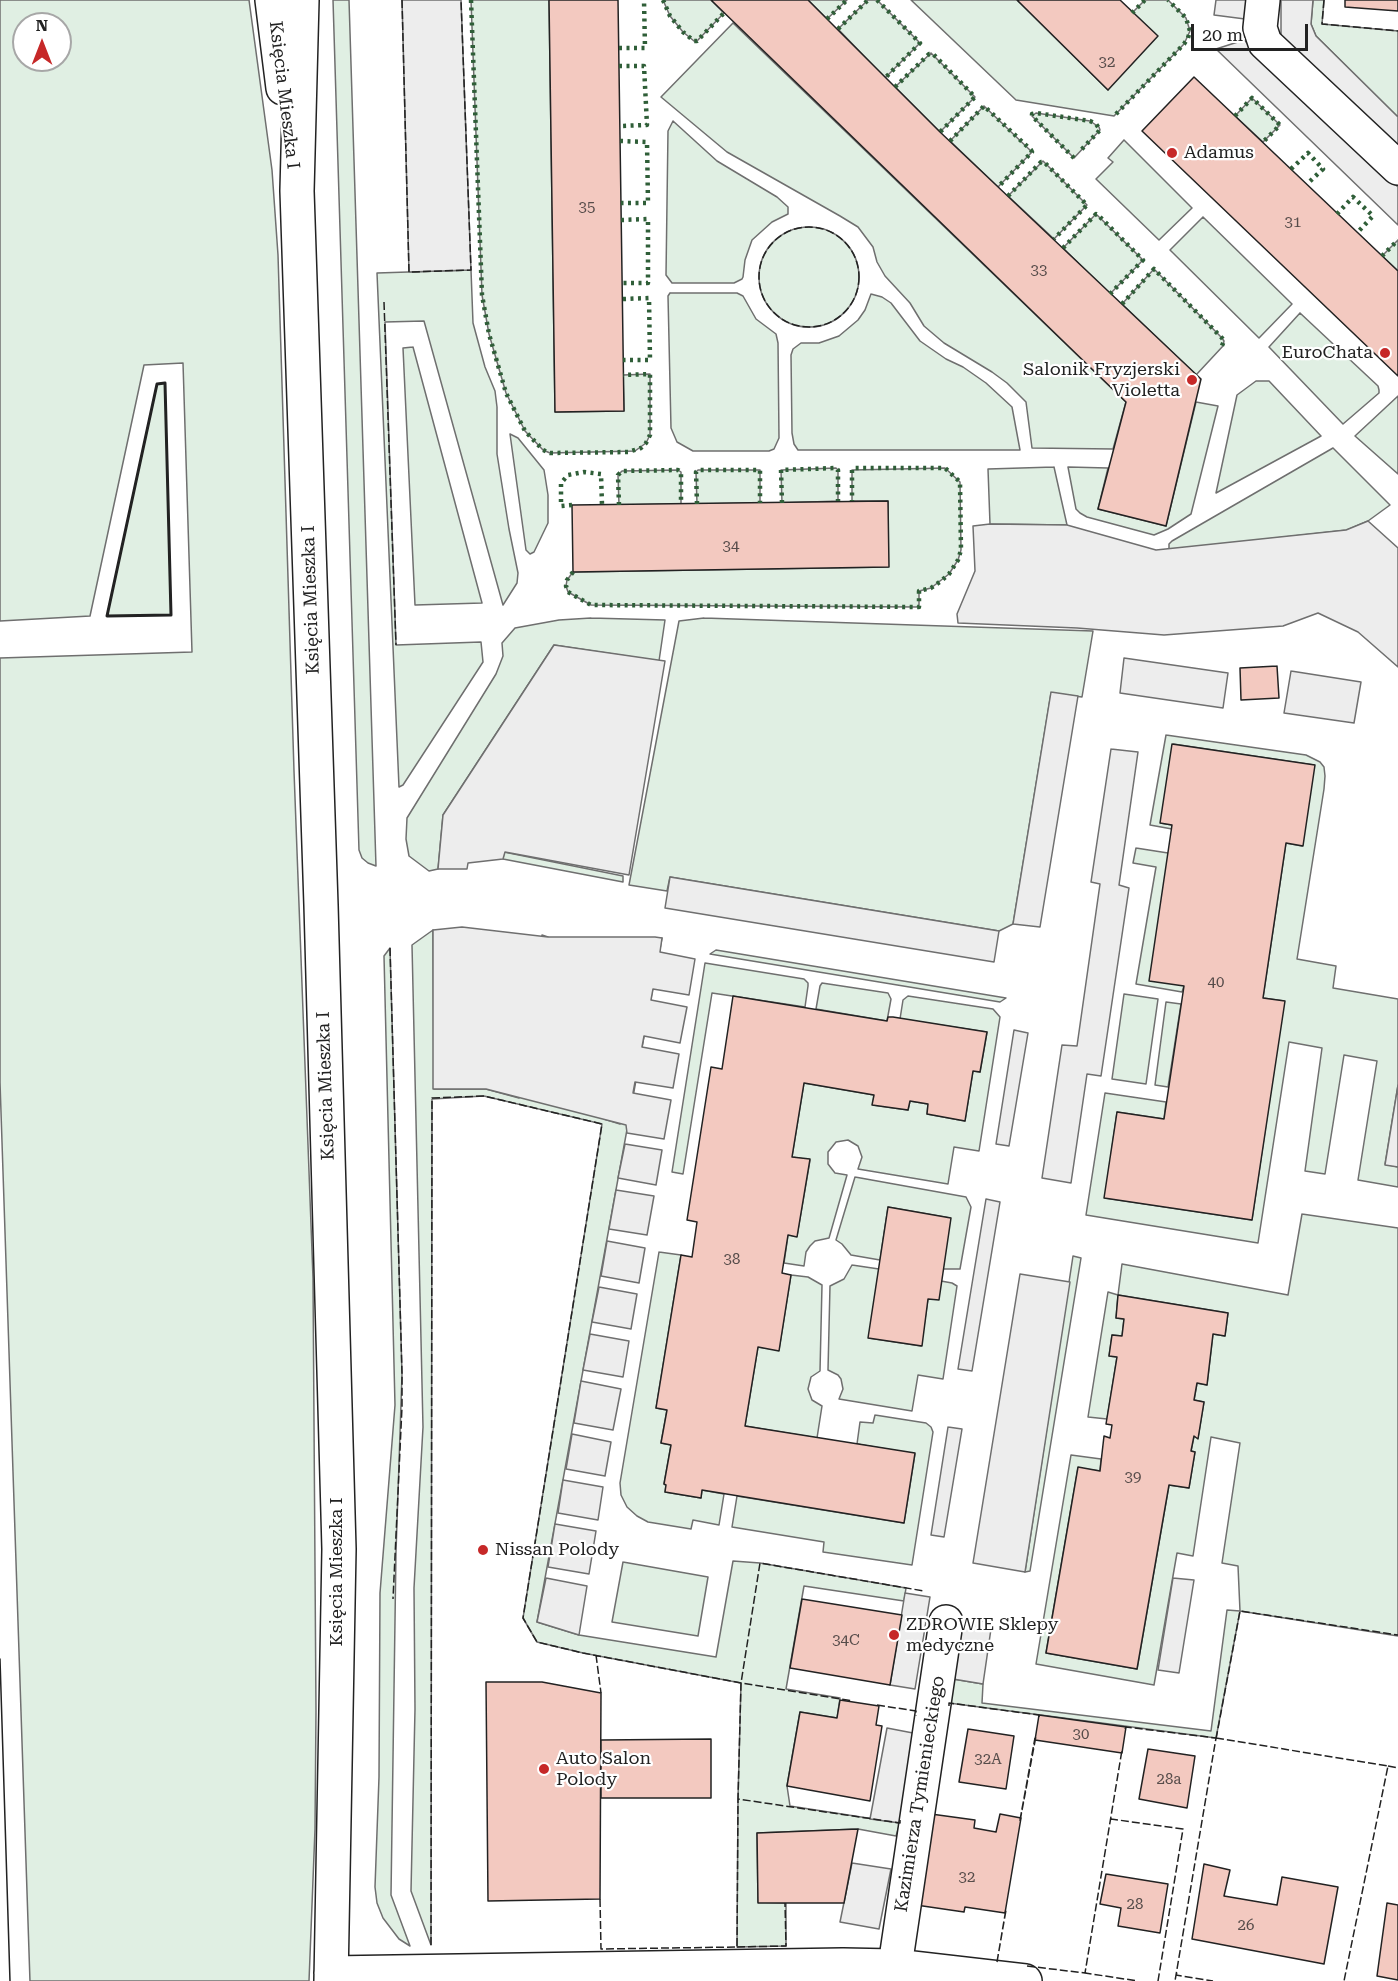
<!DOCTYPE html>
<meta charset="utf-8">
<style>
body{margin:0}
#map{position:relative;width:1398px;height:1981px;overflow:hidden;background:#fff;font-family:"Roboto Serif",serif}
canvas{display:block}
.north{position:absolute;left:12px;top:12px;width:60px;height:60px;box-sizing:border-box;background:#fff;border:2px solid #a7a7a7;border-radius:50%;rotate:0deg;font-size:16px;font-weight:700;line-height:24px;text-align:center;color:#222}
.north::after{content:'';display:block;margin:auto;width:21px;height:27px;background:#c62828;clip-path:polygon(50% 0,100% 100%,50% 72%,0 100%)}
.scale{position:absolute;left:1191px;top:24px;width:117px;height:27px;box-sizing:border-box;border:3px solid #222;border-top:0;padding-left:8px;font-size:18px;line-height:21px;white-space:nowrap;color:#222;-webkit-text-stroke:4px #fff;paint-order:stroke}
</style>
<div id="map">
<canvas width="1398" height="1981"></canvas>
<div class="north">N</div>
<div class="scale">20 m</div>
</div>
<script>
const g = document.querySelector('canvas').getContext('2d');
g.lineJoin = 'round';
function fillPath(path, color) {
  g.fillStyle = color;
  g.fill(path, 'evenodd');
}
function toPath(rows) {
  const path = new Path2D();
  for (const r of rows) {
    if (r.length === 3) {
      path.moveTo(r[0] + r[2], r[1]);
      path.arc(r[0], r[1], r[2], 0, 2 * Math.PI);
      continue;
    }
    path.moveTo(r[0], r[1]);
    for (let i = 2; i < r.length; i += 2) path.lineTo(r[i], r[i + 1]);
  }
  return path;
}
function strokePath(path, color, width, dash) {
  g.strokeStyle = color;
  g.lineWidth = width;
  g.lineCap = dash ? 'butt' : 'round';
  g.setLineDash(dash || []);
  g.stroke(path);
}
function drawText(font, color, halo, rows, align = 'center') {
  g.font = font + ' "Roboto Serif",serif';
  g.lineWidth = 4.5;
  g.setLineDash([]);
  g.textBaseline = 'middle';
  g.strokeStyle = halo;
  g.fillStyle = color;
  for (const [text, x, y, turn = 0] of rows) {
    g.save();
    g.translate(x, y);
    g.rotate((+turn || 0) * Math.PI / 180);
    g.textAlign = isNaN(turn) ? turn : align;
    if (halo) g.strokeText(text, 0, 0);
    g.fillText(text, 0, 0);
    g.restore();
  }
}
const green = toPath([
 [0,0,249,0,272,170,278,255,294,771,313,1278,316,1711,315,1829,309,1981,30,1981,0,1082,0,658,192,652,183,363,144,365,90,616,0,621,0,0],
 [24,24,60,24,60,60,24,60,24,24],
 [333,0,349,0,376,866,368,863,362,858,359,850,333,0],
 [471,0,549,0,555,412,624,411,623,375,650,374,650,435,646,443,635,451,550,453,543,450,525,431,506,393,489,334,482,295,471,0],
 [663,0,711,0,724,13,697,41,694,41,683,32,670,16,663,0],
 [808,0,847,0,827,19,808,0],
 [868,0,877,0,920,43,885,78,838,29,868,0],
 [911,0,1017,0,1108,90,1132,13,1145,0,1168,0,1186,18,1190,31,1184,44,1114,116,1016,100,911,0],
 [1313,0,1324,0,1322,24,1398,31,1398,117,1316,36,1311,24,1313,0],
 [733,23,1126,402,1113,449,1032,448,1026,402,1007,383,992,372,944,343,924,326,910,303,885,276,877,262,873,247,858,227,840,216,727,152,661,97,733,23],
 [931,53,975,97,940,132,895,87,931,53],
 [1252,98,1280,125,1263,142,1235,116,1252,98],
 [984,106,1032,152,998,187,950,141,984,106],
 [1036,113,1090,121,1099,127,1100,130,1074,158,1032,116,1036,113],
 [673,121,717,161,777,197,788,207,788,214,772,222,752,240,745,260,743,277,742,279,734,283,672,283,666,275,668,131,673,121],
 [1124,140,1192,208,1159,240,1096,179,1113,162,1108,158,1124,140],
 [1043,161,1087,205,1054,239,1008,196,1043,161],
 [1096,214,1143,260,1110,294,1063,248,1096,214],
 [1203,217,1292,304,1259,338,1170,250,1203,217],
 [809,277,50],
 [1398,240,1398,271,1382,256,1398,240],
 [1154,269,1222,338,1224,341,1223,346,1196,375,1122,304,1154,269],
 [471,270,473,323,485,367,495,391,497,407,497,454,509,529,518,573,517,583,503,605,424,321,385,322,396,645,481,642,483,662,403,785,399,787,377,273,471,270],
 [670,293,737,293,743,296,756,319,776,334,778,343,779,438,774,449,769,451,693,451,677,442,671,428,668,296,670,293],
 [871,294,882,297,891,303,920,341,946,359,963,367,986,383,1012,407,1020,450,798,450,794,444,792,433,791,355,793,349,801,343,819,343,839,336,858,320,865,310,871,294],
 [1300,313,1378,386,1379,390,1379,393,1343,424,1269,347,1300,313],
 [413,347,482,603,415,605,403,348,413,347],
 [1256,381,1269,381,1321,436,1216,493,1237,395,1256,381],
 [165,383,171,615,107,616,157,384,165,383],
 [1398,396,1398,474,1355,436,1398,396],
 [1196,402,1218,406,1191,514,1168,529,1154,535,1087,517,1080,513,1076,509,1068,467,1108,468,1098,509,1166,526,1196,402],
 [510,434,518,438,544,470,545,476,548,495,548,523,534,552,530,554,526,550,510,434],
 [1333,448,1390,505,1368,521,1347,530,1169,550,1169,544,1172,541,1333,448],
 [1054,467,1067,525,990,524,988,469,1054,467],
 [836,468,838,470,838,501,782,503,781,470,836,468],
 [945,468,960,482,961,550,958,560,949,574,931,588,919,591,919,607,591,605,568,592,566,586,567,580,573,572,888,567,888,501,852,501,852,470,945,468],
 [678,470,681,472,681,504,619,505,618,475,622,471,678,470],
 [698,470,760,470,760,503,697,504,696,472,698,470],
 [591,618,665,620,659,661,554,645,443,815,438,869,429,871,409,856,406,839,407,818,496,674,503,656,502,643,515,628,559,620,591,618],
 [704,618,1093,631,1082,697,1051,693,1013,924,999,931,670,877,667,891,629,885,679,621,704,618],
 [1166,735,1306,755,1320,762,1324,767,1325,776,1324,789,1297,959,1336,966,1333,988,1398,999,1398,1085,1385,1164,1398,1167,1398,1187,1358,1180,1377,1061,1344,1055,1325,1174,1305,1171,1322,1048,1289,1042,1258,1243,1086,1215,1105,1093,1166,1102,1164,1119,1117,1112,1105,1198,1252,1220,1284,1001,1263,998,1286,843,1302,846,1314,765,1173,744,1161,823,1172,825,1172,829,1150,825,1166,735],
 [1136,848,1168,853,1184,986,1182,992,1136,984,1156,867,1133,863,1136,848],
 [504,852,623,876,623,882,503,859,504,852],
 [433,930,434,1089,486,1089,519,1098,542,935,548,937,604,1119,620,1124,662,938,537,1622,579,1635,716,1657,733,1561,760,1563,906,1588,904,1601,804,1586,786,1689,840,1698,837,1718,800,1712,787,1786,790,1806,900,1823,896,1836,858,1829,757,1833,758,1902,786,1903,786,1946,737,1947,738,1799,741,1683,583,1653,537,1642,523,1618,602,1124,484,1096,432,1099,431,1945,411,1891,415,1709,414,1588,423,1427,412,945,433,930],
 [390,948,402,1374,396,1552,391,1895,410,1946,399,1939,383,1918,377,1903,375,1887,379,1777,380,1593,395,1405,384,956,390,948],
 [716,950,1006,998,1000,1002,710,954,716,950],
 [705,963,804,979,808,983,808,986,805,1007,712,993,683,1174,672,1172,705,963],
 [822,983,888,993,891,999,887,1021,816,1009,820,986,822,983],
 [1124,994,1158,999,1146,1084,1112,1079,1124,994],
 [908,996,993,1009,1000,1017,979,1151,954,1147,948,1184,858,1169,862,1157,858,1146,848,1140,836,1142,828,1152,828,1164,835,1173,847,1175,829,1238,815,1241,810,1246,806,1252,804,1266,784,1263,788,1235,797,1236,810,1160,792,1157,804,1083,874,1095,873,1105,908,1110,910,1101,928,1104,927,1114,965,1121,973,1071,980,1072,987,1032,900,1019,903,1000,908,996],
 [1166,1002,1181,1004,1168,1087,1155,1085,1166,1002],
 [855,1177,966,1197,971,1207,960,1269,943,1269,950,1218,888,1207,880,1260,851,1255,842,1244,836,1240,855,1177],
 [1302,1214,1398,1228,1398,1636,1240,1611,1216,1738,949,1703,953,1679,983,1684,982,1703,1211,1731,1227,1610,1240,1611,1238,1566,1222,1563,1240,1443,1211,1437,1193,1556,1177,1553,1154,1685,1036,1664,1071,1455,1101,1459,1100,1471,1078,1468,1046,1653,1137,1669,1169,1485,1189,1488,1195,1452,1191,1451,1194,1436,1198,1438,1204,1402,1194,1400,1197,1383,1207,1385,1213,1334,1225,1336,1228,1313,1118,1295,1116,1318,1124,1319,1122,1336,1112,1335,1109,1356,1117,1357,1107,1419,1088,1417,1108,1292,1118,1295,1122,1264,1288,1295,1302,1214],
 [659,1252,681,1255,656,1408,667,1410,661,1443,671,1445,664,1484,666,1485,665,1492,701,1498,702,1490,724,1494,719,1525,693,1520,691,1529,648,1522,637,1516,627,1507,621,1495,620,1483,659,1252],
 [1073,1256,1081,1258,1030,1571,1025,1572,1073,1256],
 [852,1265,879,1269,869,1338,921,1346,928,1299,941,1281,952,1283,957,1286,943,1379,918,1375,912,1411,839,1399,843,1389,841,1379,838,1375,828,1370,830,1286,844,1279,852,1265],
 [791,1275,808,1277,822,1285,820,1371,811,1377,808,1389,812,1400,822,1406,817,1438,745,1426,758,1347,779,1350,791,1275],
 [875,1415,926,1423,931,1427,933,1432,912,1565,823,1552,824,1542,732,1527,737,1496,904,1523,915,1454,857,1444,860,1422,873,1423,875,1415],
 [623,1562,708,1577,698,1636,612,1622,623,1562]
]);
fillPath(green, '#e0efe3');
strokePath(green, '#6f6f6f', 1.5);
const parking = toPath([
 [402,0,461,0,471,270,409,272,402,0],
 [1216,0,1246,0,1245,19,1214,15,1216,0],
 [1281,0,1313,0,1311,24,1316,36,1398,117,1398,155,1281,37,1281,0],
 [1244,40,1398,187,1398,225,1216,49,1244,40],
 [1368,521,1398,548,1398,667,1358,632,1318,613,1283,626,1164,635,1077,628,958,623,957,614,975,571,973,526,990,524,1067,525,1156,550,1346,530,1368,521],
 [554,645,665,661,629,875,505,852,503,859,468,863,467,869,438,869,443,815,554,645],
 [1124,658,1228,673,1223,708,1120,693,1124,658],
 [1291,671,1361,682,1354,723,1284,713,1291,671],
 [1051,692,1078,696,1040,927,1013,924,1051,692],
 [1111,749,1138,752,1119,885,1129,888,1101,1076,1087,1074,1071,1183,1042,1178,1062,1045,1077,1046,1100,884,1091,882,1111,749],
 [670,877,999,931,994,962,665,908,670,877],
 [462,927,548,937,655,937,662,938,660,952,695,959,689,995,653,989,651,1000,687,1007,680,1043,644,1036,642,1047,679,1054,673,1088,635,1082,633,1093,671,1100,664,1139,627,1133,626,1125,486,1089,433,1089,433,930,462,927],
 [1014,1030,1028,1033,1009,1146,996,1144,1014,1030],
 [1398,1085,1398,1167,1385,1165,1398,1085],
 [625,1144,662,1150,656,1185,618,1178,625,1144],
 [616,1190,654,1196,647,1235,609,1229,616,1190],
 [986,1199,1000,1202,972,1371,958,1369,986,1199],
 [607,1241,645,1248,639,1283,601,1276,607,1241],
 [1020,1274,1070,1282,1025,1572,973,1563,1020,1274],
 [599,1287,637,1294,631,1329,592,1322,599,1287],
 [590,1334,629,1341,623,1377,583,1370,590,1334],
 [581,1381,621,1389,613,1430,574,1423,581,1381],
 [948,1427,962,1429,944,1537,931,1535,948,1427],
 [572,1434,611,1442,605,1476,566,1469,572,1434],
 [563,1480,603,1487,598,1520,558,1513,563,1480],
 [555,1524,596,1531,589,1574,548,1567,555,1524],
 [546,1578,587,1586,579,1635,537,1622,546,1578],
 [1173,1578,1194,1580,1179,1673,1158,1670,1173,1578],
 [905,1593,930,1597,915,1689,890,1685,905,1593],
 [962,1618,992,1622,983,1684,953,1679,962,1618],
 [887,1728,913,1733,900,1823,870,1819,887,1728],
 [852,1863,891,1869,879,1929,840,1922,852,1863]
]);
fillPath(parking, '#ededed');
strokePath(parking, '#6f6f6f', 1.5);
const building = toPath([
 [549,0,618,0,624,411,555,412,549,0],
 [711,0,808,0,940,132,1201,379,1166,526,1098,509,1126,402,711,0],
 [1017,0,1120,0,1158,36,1108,90,1017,0],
 [1345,0,1398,0,1398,11,1345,7,1345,0],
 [1194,77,1398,271,1398,376,1142,131,1194,77],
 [888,501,889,567,573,572,572,505,888,501],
 [1277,666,1279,698,1241,700,1240,668,1277,666],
 [1172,744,1315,765,1303,846,1286,843,1263,998,1285,1001,1252,1220,1104,1198,1117,1112,1164,1119,1184,986,1149,981,1172,825,1160,823,1172,744],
 [733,996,887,1021,888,1017,893,1017,987,1032,980,1072,973,1071,965,1121,927,1114,928,1104,910,1101,908,1110,872,1105,874,1095,804,1083,792,1157,810,1159,797,1237,788,1235,782,1273,791,1275,779,1351,758,1347,745,1426,915,1453,904,1523,702,1490,701,1498,665,1492,666,1485,664,1484,671,1445,661,1443,667,1410,656,1408,681,1255,692,1257,697,1222,687,1220,711,1067,722,1069,733,996],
 [888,1207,951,1218,939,1300,928,1299,922,1346,868,1338,888,1207],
 [1118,1295,1228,1313,1225,1336,1213,1334,1207,1385,1197,1383,1194,1400,1204,1402,1198,1439,1194,1436,1191,1451,1195,1452,1189,1488,1169,1485,1137,1669,1046,1653,1078,1467,1100,1471,1104,1436,1110,1438,1112,1425,1106,1424,1117,1357,1109,1356,1112,1335,1122,1336,1124,1319,1116,1318,1118,1295],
 [802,1599,902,1615,890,1685,790,1668,802,1599],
 [486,1682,542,1682,601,1693,600,1899,488,1901,486,1682],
 [840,1700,879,1706,876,1725,882,1726,870,1801,787,1786,800,1712,837,1718,840,1700],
 [1039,1715,1126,1727,1122,1753,1035,1740,1039,1715],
 [968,1729,1014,1736,1006,1789,959,1782,968,1729],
 [711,1739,711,1798,601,1798,601,1740,711,1739],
 [1148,1749,1195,1756,1187,1808,1139,1799,1148,1749],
 [931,1814,975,1820,974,1828,996,1832,1000,1814,1021,1818,1005,1913,965,1907,964,1912,916,1905,931,1814],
 [858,1829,844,1903,758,1903,757,1833,858,1829],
 [1204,1864,1230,1870,1224,1896,1277,1905,1282,1877,1338,1887,1324,1964,1192,1939,1204,1864],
 [1106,1874,1168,1884,1160,1933,1118,1926,1121,1908,1100,1904,1106,1874],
 [1387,1903,1398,1905,1398,1980,1377,1976,1387,1903]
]);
fillPath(building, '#f3c9c0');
strokePath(building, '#222', 1.5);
const minor = toPath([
 [272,0,283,88],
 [302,0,297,191,321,905,339,1549,331,1981],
 [1263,0,1260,28,1265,43,1398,168],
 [895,1966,946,1622],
 [331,1973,843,1965,895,1966,1025,1981]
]);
strokePath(minor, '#222', 36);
strokePath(minor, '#fff', 33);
strokePath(toPath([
 [0,1659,10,1981]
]), '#222', 1.5);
strokePath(toPath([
 [471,0,482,295,489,334,506,393,525,431,543,450,550,453,628,452,641,448,646,443,650,435,650,374,623,375],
 [663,0,670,16,683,32,694,41,697,41,724,13],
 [877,0,920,43,885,78],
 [1132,13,1145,0],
 [827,19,847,0],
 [838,29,868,0],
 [619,48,645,48,644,0],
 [619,66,644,66,647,125,620,126],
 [895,87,929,54,933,54,975,97,940,132],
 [1116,114,1184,44,1188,38,1190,31,1186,18,1168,0],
 [1235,116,1252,98,1280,125,1263,142],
 [620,141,647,142,648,203,621,203],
 [950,141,984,106,1031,150,1032,152,998,187],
 [1074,158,1032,116,1032,114,1036,113,1090,121,1096,124,1100,130,1081,150],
 [1291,169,1308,153,1323,169,1307,184],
 [1008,196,1041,162,1044,162,1087,205,1054,239],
 [1337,214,1353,197,1373,216,1357,233],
 [621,220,648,219,648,283,622,283],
 [1063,248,1096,214,1098,215,1143,260,1110,294],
 [1382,256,1398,240],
 [623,299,649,298,650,360,623,360],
 [1122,304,1154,269,1222,338,1224,341,1221,348],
 [782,503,781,470,836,468,838,470,838,501],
 [697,504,696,472,698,470,760,470,760,503],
 [572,505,561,506,561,483,568,475,584,472,601,474,602,505],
 [619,505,618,475,622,471,678,470,681,472,681,504],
 [573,572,567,580,566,586,568,592,591,605,919,607,919,591,931,588,941,581,949,574,958,560,961,550,960,482,945,468,854,468,852,470,852,501]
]), '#2f5e38', 4.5, [3, 4.5]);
strokePath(toPath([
 [402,0,409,272,471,270,461,0],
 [1324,0,1322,24,1398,31],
 [809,277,50],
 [384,302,396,645],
 [390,948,402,1374,402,1407,393,1599],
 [596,1655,601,1693],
 [877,1705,916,1711,916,1716],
 [949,1706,949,1703,1039,1715,1039,1717],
 [1125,1729,1126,1727,1216,1738,1175,1981],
 [1216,1738,1388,1766,1344,1981],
 [1216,1739,1240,1611,1398,1635],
 [1388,1766,1398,1768],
 [1111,1818,1111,1819,1183,1829,1158,1981],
 [900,1820,900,1823,738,1799,741,1683,760,1563,924,1591],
 [1020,1820,1035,1738],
 [1020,1821,1036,1736],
 [600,1899,601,1949,737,1947,738,1799],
 [431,1945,432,1098,484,1096,602,1124,523,1618,537,1642,583,1653,741,1683,853,1701],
 [737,1947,786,1946,785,1903],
 [997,1962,1006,1909],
 [997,1962,1006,1910],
 [1027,1966,1085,1973,1122,1750],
 [1086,1972,1085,1973,1138,1981],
 [1177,1973,1176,1975,1213,1981]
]), '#222', 1.5, [8, 3]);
strokePath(toPath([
 [165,383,171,615,107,616,157,384,165,383]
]), '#222', 3);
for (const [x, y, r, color] of [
 [1172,153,6,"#c62828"],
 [1385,353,6,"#c62828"],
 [1192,380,6,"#c62828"],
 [483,1550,6,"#c62828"],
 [894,1635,6,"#c62828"],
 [544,1769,6,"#c62828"]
]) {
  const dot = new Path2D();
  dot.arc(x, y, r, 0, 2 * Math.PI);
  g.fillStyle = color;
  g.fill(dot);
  strokePath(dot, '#fff', 2);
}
drawText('15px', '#564c4a', null, [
 ["32",1107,63],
 ["35",587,208],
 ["31",1293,223],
 ["33",1039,271],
 ["34",731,547],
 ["40",1216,983],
 ["38",732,1260],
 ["39",1133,1478],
 ["34C",846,1641],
 ["30",1081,1735],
 ["32A",988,1760],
 ["28a",1169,1780],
 ["32",967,1878],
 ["28",1135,1905],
 ["26",1246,1926]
]);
drawText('18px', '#222', '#fff', [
 ["Księcia Mieszka I",284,95,83],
 ["Księcia Mieszka I",311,600,-92],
 ["Księcia Mieszka I",326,1086,-92],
 ["Księcia Mieszka I",337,1572,-90],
 ["Kazimierza Tymienieckiego",920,1794,-81]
]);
drawText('18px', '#222', '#fff', [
 ["Adamus",1184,153],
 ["EuroChata",1373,353,"right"],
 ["Salonik Fryzjerski",1180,370,"right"],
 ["Violetta",1180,391,"right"],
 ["Nissan Polody",495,1550],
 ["ZDROWIE Sklepy",906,1625],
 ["medyczne",906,1646],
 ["Auto Salon",556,1759],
 ["Polody",556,1780]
], 'left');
</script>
